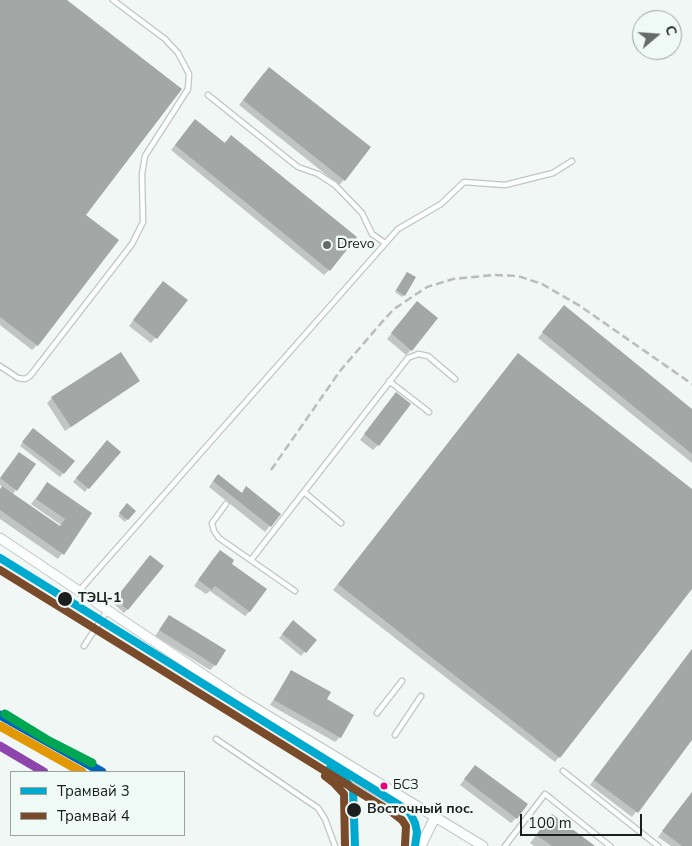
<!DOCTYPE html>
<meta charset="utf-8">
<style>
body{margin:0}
#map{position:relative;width:692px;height:846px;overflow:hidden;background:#f1f7f5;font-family:"Nunito Sans",sans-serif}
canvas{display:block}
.legend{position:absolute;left:10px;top:771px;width:175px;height:65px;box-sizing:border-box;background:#eff9f6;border:1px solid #9aa2a0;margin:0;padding:6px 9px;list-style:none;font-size:15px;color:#1b1f1e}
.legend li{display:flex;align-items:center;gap:10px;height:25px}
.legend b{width:25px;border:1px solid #9aa2a0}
.north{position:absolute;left:632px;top:10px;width:50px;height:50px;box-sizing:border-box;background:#eff9f6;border:1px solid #9aa2a0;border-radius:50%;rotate:72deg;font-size:14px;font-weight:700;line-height:20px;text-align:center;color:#1b1f1e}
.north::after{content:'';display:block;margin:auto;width:18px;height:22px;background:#666b69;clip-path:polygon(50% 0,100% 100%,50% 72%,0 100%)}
.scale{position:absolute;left:520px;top:814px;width:122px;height:22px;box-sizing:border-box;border:2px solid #1b1f1e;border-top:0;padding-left:6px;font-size:15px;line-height:18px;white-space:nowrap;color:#1b1f1e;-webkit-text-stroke:4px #eff9f6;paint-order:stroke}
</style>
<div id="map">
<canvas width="692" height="846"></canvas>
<ul class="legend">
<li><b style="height:6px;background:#00a9ce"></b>Трамвай 3</li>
<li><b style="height:6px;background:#7a4b2a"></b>Трамвай 4</li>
</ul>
<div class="north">С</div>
<div class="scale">100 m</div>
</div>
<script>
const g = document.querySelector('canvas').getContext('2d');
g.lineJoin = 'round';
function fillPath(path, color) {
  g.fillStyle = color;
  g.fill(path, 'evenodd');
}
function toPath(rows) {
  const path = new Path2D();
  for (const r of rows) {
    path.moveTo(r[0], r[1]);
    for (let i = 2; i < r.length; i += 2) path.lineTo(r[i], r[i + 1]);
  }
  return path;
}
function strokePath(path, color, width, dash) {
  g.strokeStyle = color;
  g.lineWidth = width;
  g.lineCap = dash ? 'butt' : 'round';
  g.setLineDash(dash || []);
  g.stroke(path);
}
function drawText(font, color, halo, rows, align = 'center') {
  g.font = font + ' "Nunito Sans",sans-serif';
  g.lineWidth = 5;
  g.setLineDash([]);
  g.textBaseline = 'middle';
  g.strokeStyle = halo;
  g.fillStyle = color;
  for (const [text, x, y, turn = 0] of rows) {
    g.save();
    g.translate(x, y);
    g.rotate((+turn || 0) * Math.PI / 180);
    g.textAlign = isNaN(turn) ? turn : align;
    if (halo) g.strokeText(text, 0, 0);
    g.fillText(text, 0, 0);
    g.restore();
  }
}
fillPath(toPath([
 [0,0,65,0,84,215,37,345,32,350,0,325],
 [264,73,344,180,339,185,239,105],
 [190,126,224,144,226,141,329,270,324,275,171,150],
 [407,273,404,295,402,297,395,292],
 [158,287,186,300,151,343,129,326],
 [412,308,411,350,406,355,387,339],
 [559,312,692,411,692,463,538,338],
 [518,354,692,490,692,587,555,762,333,590],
 [139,381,65,431,47,403,52,398],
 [391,399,378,445,373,450,360,440],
 [29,434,73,461,60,477,20,446],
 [104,445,88,488,85,492,73,482],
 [16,457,35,465,12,495,59,527,61,525,31,504,47,484,91,514,58,559,0,519,0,490,3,487,0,485,0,479],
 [213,481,241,494,246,488,279,514,265,532,209,487],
 [127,505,134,511,125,522,118,516],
 [215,556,230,564,250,611,245,616,210,591,206,594,194,586],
 [147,560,128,609,124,613,113,603],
 [169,616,215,665,210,670,155,636],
 [289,626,315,640,301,656,279,638],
 [692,649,692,738,632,817,590,785],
 [291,671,325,700,340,737,335,742,270,705],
 [475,766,516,818,511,823,460,785],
 [692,792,692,846,671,846,658,837],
 [350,806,348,817,345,817,346,807],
 [552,815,593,846,534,846,530,843]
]), '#0003');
fillPath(toPath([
 [0,0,67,0,182,89,86,215,119,240,38,346,0,317],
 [269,67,371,147,345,181,243,100],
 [195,119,225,143,231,135,357,237,330,271,175,145],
 [407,272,416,277,405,296,396,290],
 [163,281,188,300,157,339,133,320],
 [417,301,438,318,412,351,391,333],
 [564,305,692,409,692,454,542,332],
 [121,352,140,381,71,427,51,397],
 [518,353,692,489,692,589,560,758,338,584],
 [396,392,411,404,379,446,364,434],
 [33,428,75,461,64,474,22,442],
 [107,440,121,452,89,489,76,478],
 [19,452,36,464,17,491,0,478],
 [218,474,242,493,246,486,281,514,271,527,213,481],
 [47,482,92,513,64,555,0,510,0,489,2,486,60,526,65,519,36,499],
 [127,503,136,511,128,520,119,513],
 [220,550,234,560,232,564,267,589,250,612,215,586,212,590,198,580],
 [150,555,164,566,128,610,115,599],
 [169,615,226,650,216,666,159,630],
 [293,620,317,640,306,653,282,634],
 [692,649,692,740,638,813,594,780],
 [291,670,331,692,327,699,354,715,341,738,274,700],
 [475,765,528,804,517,819,464,779],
 [692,792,692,846,682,846,662,831],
 [552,814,595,846,552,846,536,835]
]), '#a3a7a6');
const lane = toPath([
 [208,95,298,167,318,174,335,185,362,213,372,234,385,243],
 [0,366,18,378,25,379,30,376,132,244,143,222,142,174,145,156,188,89,189,74,178,53,165,39,113,0],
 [389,381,429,412],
 [304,492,341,523],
 [226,504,212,523,214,531,219,538,295,591],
 [251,560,408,358,418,354,428,356,455,379],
 [79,591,398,229,441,204,464,182,505,185,553,173,572,161],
 [84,646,107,611],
 [377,713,402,681],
 [395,735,421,696],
 [216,739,318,808,325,819,335,846],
 [563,771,658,846],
 [505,846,545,794,610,846]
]);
const street = toPath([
 [0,538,237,697,483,846],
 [421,846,435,817]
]);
strokePath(lane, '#c1c5c4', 7);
strokePath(street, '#c1c5c4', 11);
strokePath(lane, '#fdfefe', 4.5);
strokePath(street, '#fdfefe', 9);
strokePath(toPath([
 [341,775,397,809]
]), '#bbbcbc', 1);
strokePath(toPath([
 [271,470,340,371,382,322,394,309,427,287,453,279,494,275,518,276,542,284,580,306,692,384]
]), '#bbbcbc', 2.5, [8, 4]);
strokePath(toPath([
 [0,715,102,772]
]), '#0065bd', 9);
strokePath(toPath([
 [0,726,82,772]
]), '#e19803', 9);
strokePath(toPath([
 [5,714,49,741,92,763]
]), '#00a651', 9);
strokePath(toPath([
 [0,746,44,772]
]), '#8e44ad', 9);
strokePath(toPath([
 [0,558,399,805,410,813,415,823,417,832,415,846],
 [330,768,341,775,353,790,355,846]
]), '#00a9ce', 8);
strokePath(toPath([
 [0,570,393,813,402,820,406,826,405,845],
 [325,776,334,783,344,794,345,846]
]), '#7a4b2a', 8);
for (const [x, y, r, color] of [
 [327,245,5,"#666b69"],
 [65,599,8,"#1b1f1e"],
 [384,786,4.5,"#e5007d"],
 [354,810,8,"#1b1f1e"]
]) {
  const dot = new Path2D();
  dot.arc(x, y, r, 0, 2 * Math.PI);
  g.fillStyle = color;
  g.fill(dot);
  strokePath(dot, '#eff9f6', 2);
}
drawText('13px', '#1b1f1e', '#eff9f6', [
 ["БСЗ",393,786]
], 'left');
drawText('14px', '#1b1f1e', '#eff9f6', [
 ["Drevo",337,245]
], 'left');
drawText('bold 14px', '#1b1f1e', '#eff9f6', [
 ["ТЭЦ-1",78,599],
 ["Восточный пос.",367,810]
], 'left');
</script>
